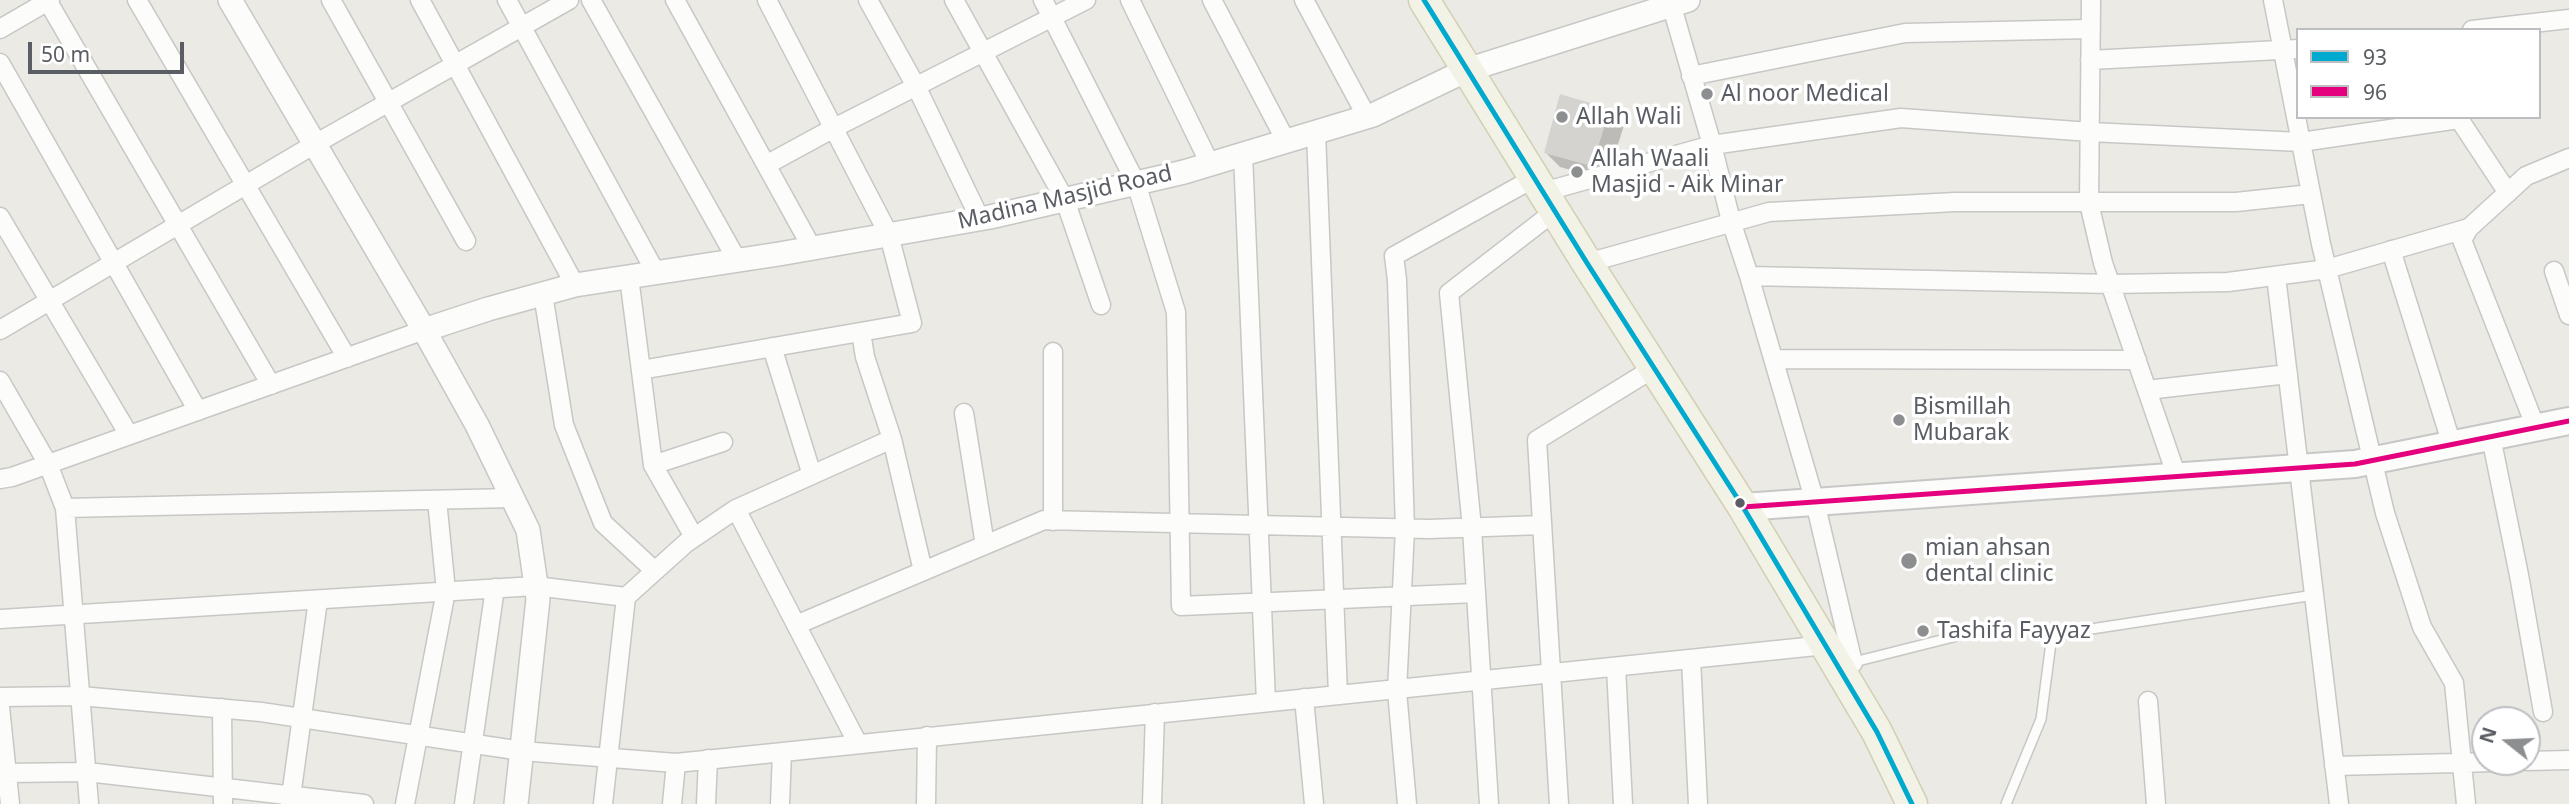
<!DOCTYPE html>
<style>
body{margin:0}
#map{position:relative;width:2569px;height:804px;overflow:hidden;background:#ebeae5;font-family:"Noto Sans",sans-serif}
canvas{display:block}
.legend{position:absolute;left:2296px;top:28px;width:245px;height:91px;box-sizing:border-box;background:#fff;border:2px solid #bdbec1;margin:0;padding:9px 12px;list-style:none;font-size:21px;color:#5a5d63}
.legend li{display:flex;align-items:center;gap:14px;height:35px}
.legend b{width:35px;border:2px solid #bdbec1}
.north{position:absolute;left:2471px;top:706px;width:70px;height:70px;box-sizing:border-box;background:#fff;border:2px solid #bdbec1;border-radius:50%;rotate:288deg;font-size:19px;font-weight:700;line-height:28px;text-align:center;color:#5a5d63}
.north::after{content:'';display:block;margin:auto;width:24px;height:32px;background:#8d8e90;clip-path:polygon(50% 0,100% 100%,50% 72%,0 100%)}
.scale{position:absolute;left:28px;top:42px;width:156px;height:32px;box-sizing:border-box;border:4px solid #5a5d63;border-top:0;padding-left:9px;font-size:21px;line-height:24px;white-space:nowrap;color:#5a5d63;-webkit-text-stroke:5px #fff;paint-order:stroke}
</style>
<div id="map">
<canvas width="2569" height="804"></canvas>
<ul class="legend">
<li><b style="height:9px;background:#00a9ce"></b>93</li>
<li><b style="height:9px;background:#e5007d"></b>96</li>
</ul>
<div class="north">N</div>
<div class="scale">50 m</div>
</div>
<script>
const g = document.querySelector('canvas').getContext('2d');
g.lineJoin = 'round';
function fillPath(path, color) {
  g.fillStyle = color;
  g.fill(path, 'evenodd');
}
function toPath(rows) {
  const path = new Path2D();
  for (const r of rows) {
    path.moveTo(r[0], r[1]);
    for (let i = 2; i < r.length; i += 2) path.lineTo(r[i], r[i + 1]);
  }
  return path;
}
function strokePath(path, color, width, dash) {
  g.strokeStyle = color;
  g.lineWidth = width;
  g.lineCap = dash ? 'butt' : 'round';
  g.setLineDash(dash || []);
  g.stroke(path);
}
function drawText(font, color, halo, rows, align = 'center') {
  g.font = font + ' "Noto Sans",sans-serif';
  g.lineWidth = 7;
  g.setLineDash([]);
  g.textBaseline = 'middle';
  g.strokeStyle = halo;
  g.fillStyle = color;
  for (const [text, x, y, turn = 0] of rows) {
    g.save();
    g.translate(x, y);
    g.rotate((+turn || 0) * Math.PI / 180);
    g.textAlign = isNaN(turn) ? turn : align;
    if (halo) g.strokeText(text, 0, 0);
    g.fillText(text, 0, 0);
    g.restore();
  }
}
fillPath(toPath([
 [1609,111,1624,125,1607,180,1560,167,1546,153]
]), '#0003');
fillPath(toPath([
 [1560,94,1610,109,1592,166,1544,153]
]), '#d4d3d0');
const service = toPath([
 [1850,663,2001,625],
 [2006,804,2041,719,2052,635,2314,595]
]);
const minor = toPath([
 [47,0,271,385],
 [137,0,347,358],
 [331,0,466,241],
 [420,0,575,285],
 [507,0,656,273],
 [591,0,737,260],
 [675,0,812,248],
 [868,0,917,88,980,219],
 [954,0,1065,200,1101,305],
 [1043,0,1136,183,1176,312,1181,606,1476,593],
 [1130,0,1210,164],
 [1212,0,1286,141],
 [1304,0,1367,117],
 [1670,0,1712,145,1731,221,1749,276,1815,502,1853,663],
 [2091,0,2089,203,2103,263,2177,477],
 [2273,0,2321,244,2385,513,2422,627,2454,683,2466,804],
 [0,29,50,0],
 [2472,30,2569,19],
 [2090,60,2298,49],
 [0,63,198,411],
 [1691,76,1905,33,2091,29],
 [1316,132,1338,695],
 [1243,154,1266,702],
 [766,165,834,128,1086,0],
 [1543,192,1712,145,1901,118,2090,132,2301,142,2459,119,2508,193],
 [0,217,129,435],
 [2391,250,2452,445],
 [1587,263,1769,212,1955,202,2236,202,2311,194],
 [2554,271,2569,315],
 [1749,276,2111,284,2228,282,2327,269,2469,228],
 [2276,276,2339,804],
 [629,277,653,465,694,537],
 [543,294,564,425,603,523,655,571],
 [0,330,315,144,569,0],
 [861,332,865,357,892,439,923,571],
 [772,347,812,475],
 [1053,352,1053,521],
 [1774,359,2137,360],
 [641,370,912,323,889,235,767,0],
 [0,381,48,464,65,508,89,804],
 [2147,390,2288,374],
 [964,413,985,545],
 [2536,428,2462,240,2469,228,2526,176,2569,158],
 [2491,437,2519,575,2543,712],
 [653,465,723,442],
 [0,479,12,477,424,330],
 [65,508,512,498],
 [736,509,858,744],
 [0,619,535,586,626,597],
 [796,625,1044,520,1429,529,1542,525],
 [1691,659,1698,804],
 [1616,667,1623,804],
 [0,697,80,696,261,712,522,751,676,763,1826,645],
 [1304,698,1314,804],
 [2148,701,2156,804],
 [0,707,10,804],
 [222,708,223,804],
 [2527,761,2569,760],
 [2334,766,2495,762],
 [7,773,87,772,364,804],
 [290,804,318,600],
 [405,804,446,591,437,500],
 [464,804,495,588],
 [603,804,626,597,686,543,736,509,892,439],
 [672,804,676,763],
 [706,804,708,759],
 [780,804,782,752],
 [926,804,927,736],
 [1152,804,1155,713],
 [1407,804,1397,691,1405,529,1397,280,1394,256,1534,178],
 [1489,804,1472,528,1449,293,1555,211],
 [1559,804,1537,440,1654,368]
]);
const tertiary = toPath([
 [230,0,424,330,477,425,528,530,538,599,516,804],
 [424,330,488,309,575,285,779,254,990,217,1184,172,1373,115,1467,70,1688,0]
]);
const secondary = toPath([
 [1743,507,2355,464,2569,421]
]);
const primary = toPath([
 [1424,0,1587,263,1743,507,1877,732,1912,804]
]);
strokePath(service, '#c7c7c5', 12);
strokePath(minor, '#c7c7c5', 21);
strokePath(tertiary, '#c7c7c5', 26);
strokePath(secondary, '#c7c7c7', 30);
strokePath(primary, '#d4ceb2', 33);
strokePath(service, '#fcfcfb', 9);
strokePath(minor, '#fcfcfb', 18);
strokePath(tertiary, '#fcfcfb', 23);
strokePath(secondary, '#fcfcfb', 26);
strokePath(primary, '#f2f2e7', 30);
strokePath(toPath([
 [1424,0,1587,263,1743,507,1877,732,1912,804]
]), '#00a9ce', 5);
strokePath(toPath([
 [1743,507,2355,464,2569,421]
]), '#e5007d', 5);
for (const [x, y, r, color] of [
 [1707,94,7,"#8d8e90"],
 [1562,117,7,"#8d8e90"],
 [1577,172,7,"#8d8e90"],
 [1899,420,7,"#8d8e90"],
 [1740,503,6,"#5a5d63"],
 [1909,561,9,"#8d8e90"],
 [1923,631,7,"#8d8e90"]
]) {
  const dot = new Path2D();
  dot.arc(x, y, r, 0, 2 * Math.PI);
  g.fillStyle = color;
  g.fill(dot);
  strokePath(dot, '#fff', 2.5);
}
drawText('23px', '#5a5d63', '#fff', [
 ["Al noor Medical",1721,94],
 ["Allah Wali",1576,117],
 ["Allah Waali",1591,159],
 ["Masjid - Aik Minar",1591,185],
 ["Bismillah",1913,407],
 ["Mubarak",1913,433],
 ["mian ahsan",1925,548],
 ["dental clinic",1925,574],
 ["Tashifa Fayyaz",1937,631]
], 'left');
drawText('23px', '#5a5d63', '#fff', [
 ["Madina Masjid Road",1065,198,-13]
]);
</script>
